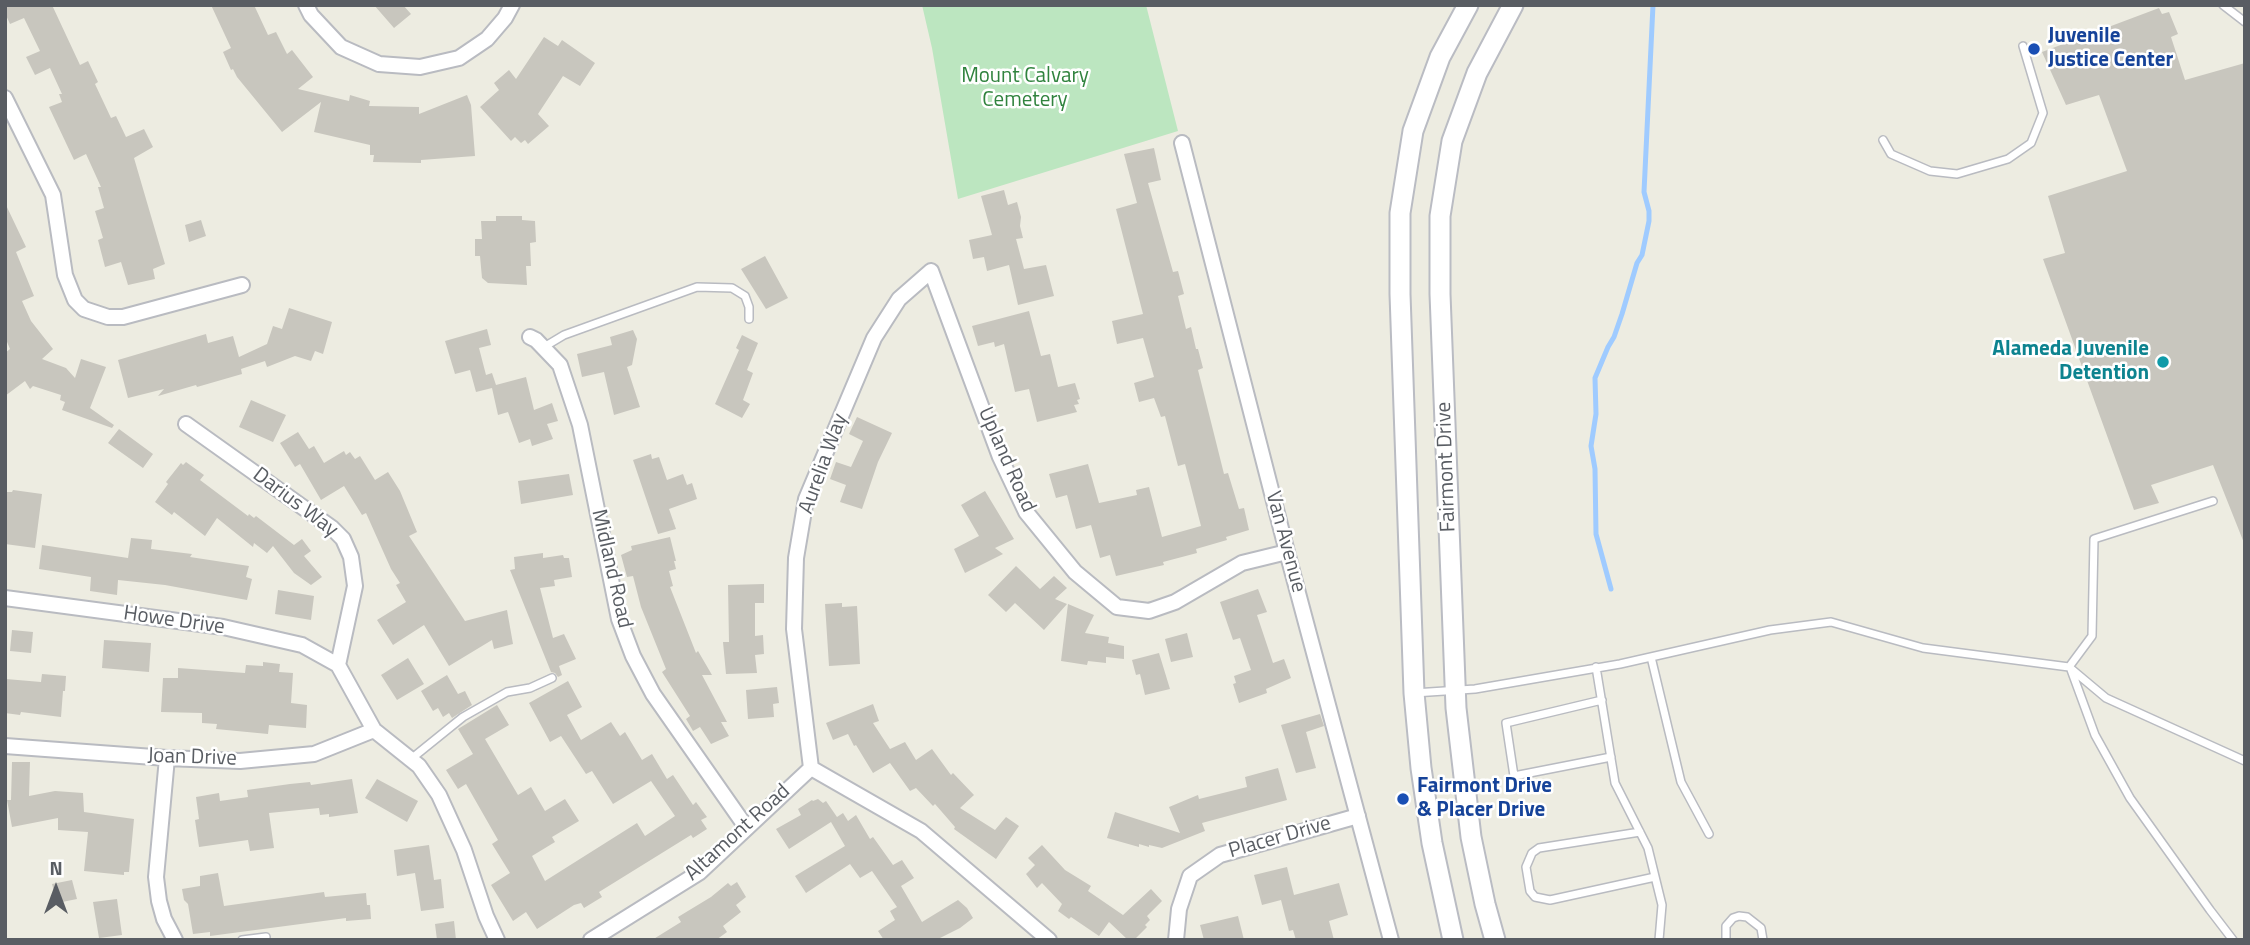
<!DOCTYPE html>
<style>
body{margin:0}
#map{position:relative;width:2250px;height:945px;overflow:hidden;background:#edece1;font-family:"Titillium Web",sans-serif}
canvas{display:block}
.frame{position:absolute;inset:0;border:7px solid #595d63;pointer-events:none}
.north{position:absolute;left:21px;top:854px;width:70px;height:70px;-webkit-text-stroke:5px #fff;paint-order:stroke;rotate:0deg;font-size:19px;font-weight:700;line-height:28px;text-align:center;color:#595d63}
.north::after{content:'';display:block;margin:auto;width:24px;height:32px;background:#595d63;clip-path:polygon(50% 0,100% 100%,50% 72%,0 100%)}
</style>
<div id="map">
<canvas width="2250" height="945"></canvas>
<div class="frame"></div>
<div class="north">N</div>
</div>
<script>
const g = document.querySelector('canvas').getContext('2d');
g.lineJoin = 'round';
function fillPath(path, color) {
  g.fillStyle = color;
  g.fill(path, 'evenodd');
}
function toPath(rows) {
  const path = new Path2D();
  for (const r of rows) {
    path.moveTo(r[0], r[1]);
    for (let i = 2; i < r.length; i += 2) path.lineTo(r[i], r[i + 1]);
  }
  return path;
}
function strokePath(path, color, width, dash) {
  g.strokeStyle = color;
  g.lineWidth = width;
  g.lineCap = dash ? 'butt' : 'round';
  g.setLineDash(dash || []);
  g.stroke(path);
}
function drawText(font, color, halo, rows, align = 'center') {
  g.font = font + ' "Titillium Web",sans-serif';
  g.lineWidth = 5;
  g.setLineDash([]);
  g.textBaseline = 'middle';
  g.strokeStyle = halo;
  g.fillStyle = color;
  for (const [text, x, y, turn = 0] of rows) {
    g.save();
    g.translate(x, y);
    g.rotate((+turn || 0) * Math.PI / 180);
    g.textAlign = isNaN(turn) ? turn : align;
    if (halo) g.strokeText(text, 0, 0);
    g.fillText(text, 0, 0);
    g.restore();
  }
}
fillPath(toPath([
 [922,5,1146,5,1178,131,958,199,932,48]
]), '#bce6c0');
strokePath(toPath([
 [1611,589,1596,534,1595,469,1591,446,1596,414,1595,378,1608,347,1614,337,1622,314,1637,263,1642,255,1649,221,1649,211,1644,192,1653,5]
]), '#9fcbff', 5);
fillPath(toPath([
 [5,5,52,5,80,65,88,61,98,82,95,84,111,118,116,116,126,137,144,129,153,147,134,158,165,264,153,269,155,279,128,285,121,262,105,267,98,240,103,238,95,211,104,208,98,187,101,187,86,154,74,160,49,107,62,102,59,94,62,94,50,68,35,75,26,57,40,51,24,18,10,24,5,13],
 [211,5,254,5,268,35,276,32,287,54,292,50,313,77,298,89,349,101,350,95,370,101,369,106,419,107,419,114,467,95,471,105,475,156,421,160,421,163,373,162,374,155,370,155,370,145,314,132,321,102,282,132,237,77,233,69,231,70,223,52,231,48],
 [374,5,403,5,411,14,394,28],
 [2159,8,2162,14,2169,12,2178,34,2171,37,2185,80,2245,63,2244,543,2213,465,2151,485,2159,503,2134,510,2043,259,2065,253,2048,196,2127,171,2099,95,2066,105,2042,52],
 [544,37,558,46,562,40,595,63,580,86,563,76,538,114,549,126,528,144,525,140,521,143,515,137,511,141,480,107,499,90,494,83,509,70,516,79],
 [1154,148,1161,180,1148,183,1173,272,1178,271,1184,294,1178,296,1186,329,1191,327,1196,349,1198,349,1203,368,1198,370,1224,474,1228,473,1239,509,1244,508,1249,530,1226,537,1227,540,1196,549,1197,553,1163,562,1164,565,1116,576,1110,555,1100,558,1091,525,1076,529,1067,495,1056,498,1049,474,1088,464,1099,503,1137,495,1136,490,1149,487,1162,537,1201,526,1185,464,1178,466,1165,416,1161,417,1154,398,1139,402,1134,383,1154,377,1143,338,1117,344,1112,321,1143,314,1116,209,1137,203,1124,154],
 [1004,190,1008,205,1017,202,1021,217,1020,226,1023,238,1016,239,1024,269,1046,265,1054,296,1018,305,1009,265,987,271,984,257,973,259,969,240,992,235,981,196],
 [5,203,26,247,16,252,34,296,22,301,31,321,53,349,42,359,66,368,75,378,81,359,106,367,90,408,114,425,112,428,62,410,65,402,60,400,61,395,33,386,30,389,25,381,5,396,5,353,10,349,5,337],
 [496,216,522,216,522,220,535,221,536,242,530,243,531,266,526,266,527,285,488,283,482,278,480,256,475,256,475,239,482,239,481,221,496,221],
 [201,220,206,236,189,242,185,225],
 [765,256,788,298,766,309,741,269],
 [289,308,332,322,323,354,315,351,311,361,295,356,267,367,265,361,241,369,242,374,197,387,196,385,158,396,164,389,128,398,118,360,206,334,208,343,233,336,239,357,267,344,273,326,282,329],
 [1029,311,1041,356,1050,354,1058,387,1075,383,1080,399,1077,400,1079,404,1074,405,1077,412,1037,422,1029,389,1015,392,1004,344,995,347,994,342,978,346,972,326],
 [487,329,491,345,479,348,486,375,492,373,496,385,526,377,534,410,552,403,558,421,547,424,553,439,532,446,530,439,519,443,508,412,498,415,492,388,476,392,470,370,455,374,445,341],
 [633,330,637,339,632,365,627,367,640,407,614,415,604,372,582,377,577,354,612,345,610,337],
 [742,335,758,343,747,370,753,373,743,400,750,404,742,418,715,404,739,350,736,348],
 [251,400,286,415,273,442,239,427],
 [857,417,892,433,878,462,862,509,840,502,846,485,830,479,836,462,851,467,863,441,849,434],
 [119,429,153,454,143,468,108,443],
 [298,432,309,449,314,446,324,463,344,451,346,455,350,452,355,459,360,456,375,480,388,472,400,491,417,532,409,536,465,621,507,610,513,644,494,649,492,640,449,666,424,625,393,645,377,620,406,602,396,585,400,583,391,569,366,513,362,515,344,486,321,500,300,464,295,467,280,443],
 [651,454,652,459,659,457,667,480,683,474,687,485,692,483,697,499,669,509,676,529,658,534,633,460],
 [186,462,204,475,200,480,248,516,249,514,254,518,256,516,294,545,302,539,311,551,304,556,322,577,311,585,294,573,273,546,267,553,254,543,253,547,217,518,205,536,174,512,172,515,155,502,168,484,166,482,181,463,183,465],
 [569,474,573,495,521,504,518,481],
 [13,490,42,494,35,548,5,544,7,492,12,492],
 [985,491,1014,539,995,548,1003,554,965,573,954,549,979,536,961,505],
 [670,537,676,561,674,561,676,569,669,571,673,586,670,587,696,653,698,651,712,675,702,675,727,722,721,722,729,736,711,744,700,727,693,731,686,719,690,716,662,672,666,669,641,607,633,576,627,577,621,555,632,550,631,546],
 [131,538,152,540,151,549,192,554,190,557,249,566,246,577,252,579,247,600,165,585,118,580,117,595,90,591,91,577,39,569,42,545,128,558],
 [543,553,543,558,563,555,564,558,569,558,572,577,554,580,555,586,540,588,553,638,564,634,576,659,559,666,562,675,558,677,555,673,551,672,510,570,515,569,514,557],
 [1016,566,1040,589,1054,576,1067,588,1055,599,1067,604,1044,630,1015,603,1006,612,988,595],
 [764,584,764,603,755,603,755,636,763,635,764,654,755,655,757,673,726,674,723,642,729,642,728,585],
 [1258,589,1267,612,1257,615,1273,663,1284,659,1291,678,1266,689,1267,693,1239,703,1233,684,1236,683,1234,676,1251,670,1240,638,1233,640,1220,602],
 [278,590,314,596,311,620,275,614],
 [842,603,842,607,857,606,860,664,829,666,825,604],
 [1068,604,1094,615,1085,633,1109,637,1108,643,1124,646,1124,659,1106,657,1106,663,1088,661,1087,665,1061,661],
 [12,630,33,632,31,653,10,651],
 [1187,633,1193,657,1171,662,1165,639],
 [104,640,151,643,149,672,102,668],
 [1159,653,1170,689,1145,695,1140,674,1136,675,1132,660],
 [408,658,424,684,397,700,381,675],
 [263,662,280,664,279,672,293,673,291,703,307,705,306,728,269,725,268,734,216,729,217,724,202,723,202,713,161,712,163,678,178,678,178,668,245,673,246,665,263,666],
 [42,674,66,676,65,691,63,691,61,717,21,712,20,715,5,713,6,679,41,682],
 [447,675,458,694,465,691,472,705,452,718,449,713,443,717,438,708,433,711,421,691],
 [568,681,582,707,567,715,581,740,611,722,620,736,625,732,642,760,652,754,667,779,673,775,693,805,696,802,707,817,701,820,707,829,693,838,691,835,599,892,602,897,584,908,581,903,574,905,537,929,526,912,513,921,491,885,510,873,492,844,498,840,466,784,458,789,446,770,473,754,458,729,497,705,509,725,485,739,518,795,531,787,545,811,565,799,579,821,552,837,555,842,532,856,545,881,637,823,645,836,675,816,651,781,613,804,592,771,586,774,561,736,550,742,529,703],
 [777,687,779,703,773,704,774,717,748,719,746,690],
 [873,704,879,721,873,723,890,749,905,742,916,760,932,749,951,775,953,773,974,795,960,808,995,830,1006,817,1019,826,996,859,954,829,955,827,935,804,933,806,916,788,910,791,890,763,873,773,856,745,854,746,848,734,833,740,826,723],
 [1320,714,1324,726,1306,732,1316,768,1296,773,1281,725],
 [12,762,30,762,29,796,55,791,83,793,84,812,134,819,129,872,124,872,124,875,84,871,88,832,58,830,58,818,12,827,7,800,11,800],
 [1278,768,1287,800,1202,823,1205,831,1162,848,1149,845,1149,847,1139,844,1139,847,1107,838,1115,812,1180,833,1169,807,1198,795,1199,799,1247,787,1245,777],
 [352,779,358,813,329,817,329,814,320,815,319,808,269,813,274,848,250,851,248,840,199,847,195,820,199,819,196,797,219,793,220,801,248,797,247,790,290,784,310,782,311,785],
 [377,779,418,801,407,822,365,798],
 [818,799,823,803,826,801,837,817,843,813,848,821,856,815,870,839,873,837,893,865,902,860,914,878,901,886,922,922,958,900,967,908,973,918,960,928,936,940,884,940,878,931,895,920,890,911,897,907,872,871,860,878,850,864,806,893,795,876,845,846,831,822,789,849,776,829,801,815,798,809,812,800,813,801],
 [429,845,434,880,441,879,444,908,421,911,415,873,397,876,394,850],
 [1042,845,1065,870,1091,886,1088,891,1123,915,1151,889,1162,901,1147,916,1150,920,1145,925,1147,927,1134,940,1128,940,1109,922,1099,936,1071,917,1069,919,1058,911,1062,904,1042,883,1037,888,1026,874,1035,865,1028,858],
 [1287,867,1294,895,1339,883,1348,915,1329,921,1334,940,1296,940,1293,930,1289,931,1281,900,1262,905,1254,875],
 [218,873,224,906,324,892,325,897,366,893,367,905,370,905,371,919,346,921,346,918,210,936,210,932,193,934,188,904,184,900,182,889,200,886,200,876],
 [72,880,77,899,57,903,52,884],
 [737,882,746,897,736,905,741,912,723,926,727,932,716,940,652,940,681,922,678,917,711,897,728,883,731,886],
 [117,899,122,935,99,938,93,902],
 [1238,916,1244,940,1204,940,1200,925],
 [454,921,456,940,437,940,435,924]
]), '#c8c6be');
const lane = toPath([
 [2223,5,2245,22],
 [1883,140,1891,154,1930,171,1957,174,2008,159,2031,143,2043,113,2023,46],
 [544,347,564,335,697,287,732,288,745,296,749,307,749,319],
 [1651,657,1681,782,1709,834],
 [1596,667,1615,783,1648,848,1662,905,1659,940],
 [2069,667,2092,636,2094,539,2213,501],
 [2070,667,2095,735,2130,798,2210,910,2233,940],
 [1414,693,1475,689,1620,664,1770,630,1831,622,1923,648,2069,667,2106,698,2245,761],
 [1602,700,1506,723,1514,776,1611,757],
 [411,759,463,717,507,692,530,688,552,678],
 [1640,832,1539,848,1532,853,1526,867,1530,891,1535,897,1550,900,1655,877],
 [242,940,266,937],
 [1726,940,1726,926,1733,918,1739,916,1747,917,1761,928,1763,940]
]);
const street = toPath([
 [306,5,311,15,341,47,379,64,420,67,459,58,487,39,505,18,512,5],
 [5,98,53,195,65,275,75,300,84,309,108,317,123,317,242,285],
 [1182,143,1287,552,1391,940],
 [530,337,536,340,560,365,580,425,619,619,633,656,653,694,746,827],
 [186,424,332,528,343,539,351,557,355,586,338,665,374,730,419,766,439,795,464,850,486,916,497,940],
 [5,598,223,627,302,645,338,665],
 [5,746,167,758,240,761,314,754,374,730],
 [167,758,156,877,159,901,164,919,175,940],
 [811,768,794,629,796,558,806,499,874,338,899,299,931,271,1000,457,1026,512,1075,572,1117,607,1149,611,1175,602,1242,563,1287,552],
 [811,768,921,831,1049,940],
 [591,940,700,872,811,768],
 [1176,940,1179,909,1190,876,1220,855,1358,816]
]);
const secondary = toPath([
 [1453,940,1432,843,1421,768,1414,693,1400,294,1400,213,1413,131,1440,57,1468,5],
 [1495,940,1485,904,1471,837,1456,708,1440,294,1440,216,1452,141,1477,73,1513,5]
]);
strokePath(lane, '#b9bbc1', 10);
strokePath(street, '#b9bbc1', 18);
strokePath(secondary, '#babcc3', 23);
strokePath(lane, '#fff', 7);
strokePath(street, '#fff', 14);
strokePath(secondary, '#fff', 19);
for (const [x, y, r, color] of [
 [2034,49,7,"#1a4fb4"],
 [2163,362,7,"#0f9aa8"],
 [1403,799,7,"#1a4fb4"]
]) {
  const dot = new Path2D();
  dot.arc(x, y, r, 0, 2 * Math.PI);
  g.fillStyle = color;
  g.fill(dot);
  strokePath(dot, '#fff', 2.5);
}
drawText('bold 21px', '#164399', '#fff', [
 ["Juvenile",2048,37],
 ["Justice Center",2048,61],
 ["Fairmont Drive",1417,787],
 ["& Placer Drive",1417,811]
], 'left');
drawText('21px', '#30833e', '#fff', [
 ["Mount Calvary",1025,77],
 ["Cemetery",1025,101]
]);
drawText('bold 21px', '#0d838f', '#fff', [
 ["Alameda Juvenile",2149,350],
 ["Detention",2149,374]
], 'right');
drawText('21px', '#595d63', '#fff', [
 ["Upland Road",1006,460,66],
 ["Aurelia Way",824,464,-70],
 ["Fairmont Drive",1447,467,-92],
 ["Darius Way",295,503,37],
 ["Van Avenue",1285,542,75],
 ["Midland Road",611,569,77],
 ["Howe Drive",174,621,8],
 ["Joan Drive",192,758,2],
 ["Altamont Road",738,833,-42],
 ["Placer Drive",1280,838,-16]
]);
</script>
